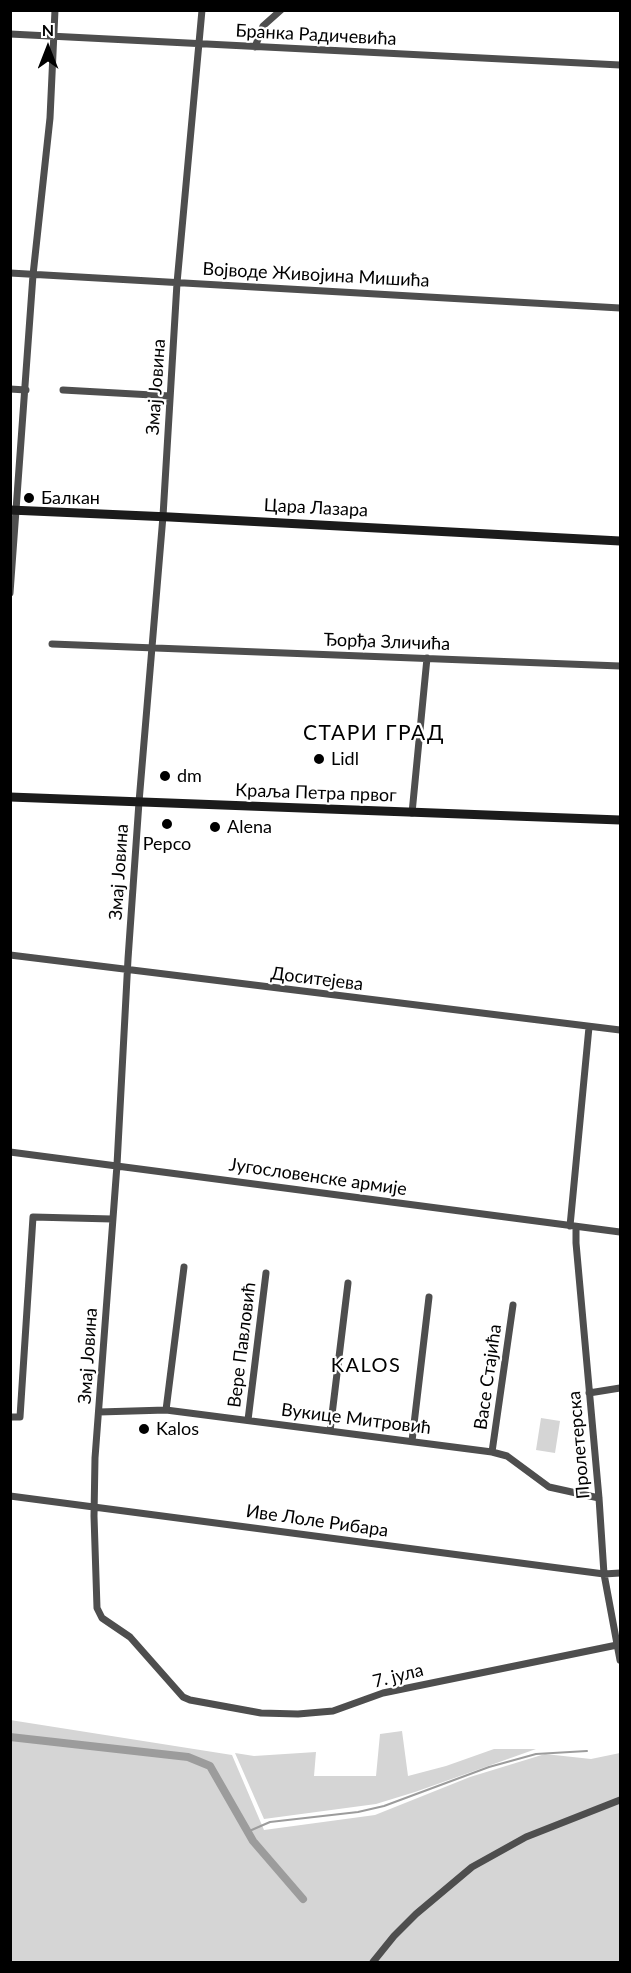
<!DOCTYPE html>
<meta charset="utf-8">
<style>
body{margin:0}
#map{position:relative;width:631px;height:1973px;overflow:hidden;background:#fff;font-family:Lato,sans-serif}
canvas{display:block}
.frame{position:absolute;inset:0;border:12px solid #000;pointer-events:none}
.north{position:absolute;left:18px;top:18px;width:60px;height:60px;-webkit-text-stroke:4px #fff;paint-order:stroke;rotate:0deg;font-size:16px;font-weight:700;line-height:24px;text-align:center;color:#000}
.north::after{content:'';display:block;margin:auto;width:21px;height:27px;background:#000;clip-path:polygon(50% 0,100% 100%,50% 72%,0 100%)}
</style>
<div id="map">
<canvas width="631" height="1973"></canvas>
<div class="frame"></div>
<div class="north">N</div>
</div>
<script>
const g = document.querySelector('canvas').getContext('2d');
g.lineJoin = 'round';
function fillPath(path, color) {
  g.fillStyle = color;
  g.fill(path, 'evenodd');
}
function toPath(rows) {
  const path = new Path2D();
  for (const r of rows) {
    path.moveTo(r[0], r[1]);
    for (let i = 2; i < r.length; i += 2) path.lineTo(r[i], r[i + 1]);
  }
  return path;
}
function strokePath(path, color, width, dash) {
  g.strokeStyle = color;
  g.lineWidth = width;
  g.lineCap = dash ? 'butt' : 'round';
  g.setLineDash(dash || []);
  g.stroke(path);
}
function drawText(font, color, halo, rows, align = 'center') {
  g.font = font + ' Lato,sans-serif';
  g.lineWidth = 4.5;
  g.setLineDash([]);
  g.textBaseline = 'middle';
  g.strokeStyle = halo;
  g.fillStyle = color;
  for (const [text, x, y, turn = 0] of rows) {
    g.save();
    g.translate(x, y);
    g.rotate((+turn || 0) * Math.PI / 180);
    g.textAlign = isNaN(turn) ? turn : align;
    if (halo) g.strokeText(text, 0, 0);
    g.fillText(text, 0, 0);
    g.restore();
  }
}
fillPath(toPath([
 [541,1418,560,1421,555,1453,536,1450],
 [10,1720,232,1755,264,1830,375,1815,470,1777,545,1754,591,1759,620,1753,620,1962,11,1962],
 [402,1731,408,1776,446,1766,494,1749,536,1749,415,1792,376,1804,264,1819,235,1753,254,1756,316,1752,314,1776,376,1776,380,1734]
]), '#d5d5d5');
strokePath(toPath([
 [247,1832,270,1822,358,1812,384,1806,489,1767,536,1754,587,1751]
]), '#9c9c9c', 2);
strokePath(toPath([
 [10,1737,188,1757,210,1766,253,1841,303,1899]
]), '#9c9c9c', 8);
strokePath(toPath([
 [202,10,177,283,163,516,139,802,128,959,117,1165,95,1458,94,1516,97,1608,102,1618,130,1637,183,1697,190,1700,261,1713,298,1714,333,1711,383,1693,617,1645],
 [10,34,620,65],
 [255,47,263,26,281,10],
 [10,273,620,308],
 [10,389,26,390],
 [63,390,170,396],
 [10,593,33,275,50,118,55,10],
 [52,644,620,666],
 [412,813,427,658],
 [10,955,620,1030],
 [10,1152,620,1232],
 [570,1226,589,1027],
 [576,1227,576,1243,599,1498,604,1574,620,1660],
 [589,1393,620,1388],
 [166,1410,184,1267],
 [99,1412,166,1410,492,1452,507,1456,549,1487,599,1498],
 [10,1417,20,1417,33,1217,112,1219],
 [248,1420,266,1273],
 [330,1431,348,1283],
 [412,1441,429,1297],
 [492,1452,513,1305],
 [10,1496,604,1574,620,1573],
 [373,1962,394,1936,416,1914,472,1867,526,1837,620,1800]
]), '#4e4e4e', 7);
strokePath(toPath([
 [10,510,170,517,620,541],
 [10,797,620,820]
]), '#1b1b1b', 9);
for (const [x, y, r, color] of [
 [29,498,6,"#000"],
 [319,759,6,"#000"],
 [165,776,6,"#000"],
 [167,824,6,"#000"],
 [215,827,6,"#000"],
 [144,1429,6,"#000"]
]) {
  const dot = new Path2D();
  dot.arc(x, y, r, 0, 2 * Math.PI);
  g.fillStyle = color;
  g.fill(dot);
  strokePath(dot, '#fff', 2);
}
drawText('18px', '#000', '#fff', [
 ["Бранка Радичевића",316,35,3],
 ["Војводе Живојина Мишића",316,275,3],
 ["Змај Јовина",156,387,-86],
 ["Цара Лазара",316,508,3],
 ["Ђорђа Зличића",387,642,2],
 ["Краља Петра првог",316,793,2],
 ["Змај Јовина",119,872,-86],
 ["Доситејева",317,979,7],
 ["Југословенске армије",318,1177,8],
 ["Вере Павловић",242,1345,-83],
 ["Змај Јовина",88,1356,-86],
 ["Васе Стајића",488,1377,-82],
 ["Вукице Митровић",356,1419,7],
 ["Пролетерска",579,1445,-95],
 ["Иве Лоле Рибара",317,1521,8],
 ["7. јула",398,1676,-14]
]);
drawText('18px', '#000', '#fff', [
 ["Балкан",41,498],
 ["Lidl",331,759],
 ["dm",177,776],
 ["Alena",227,827],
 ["Pepco",167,844,"center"],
 ["Kalos",156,1429]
], 'left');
g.letterSpacing = '1.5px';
drawText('20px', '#000', '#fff', [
 ["KALOS",366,1366]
]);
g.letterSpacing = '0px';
g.letterSpacing = '1.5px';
drawText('21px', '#000', '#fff', [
 ["СТАРИ ГРАД",374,733]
]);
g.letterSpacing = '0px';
</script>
